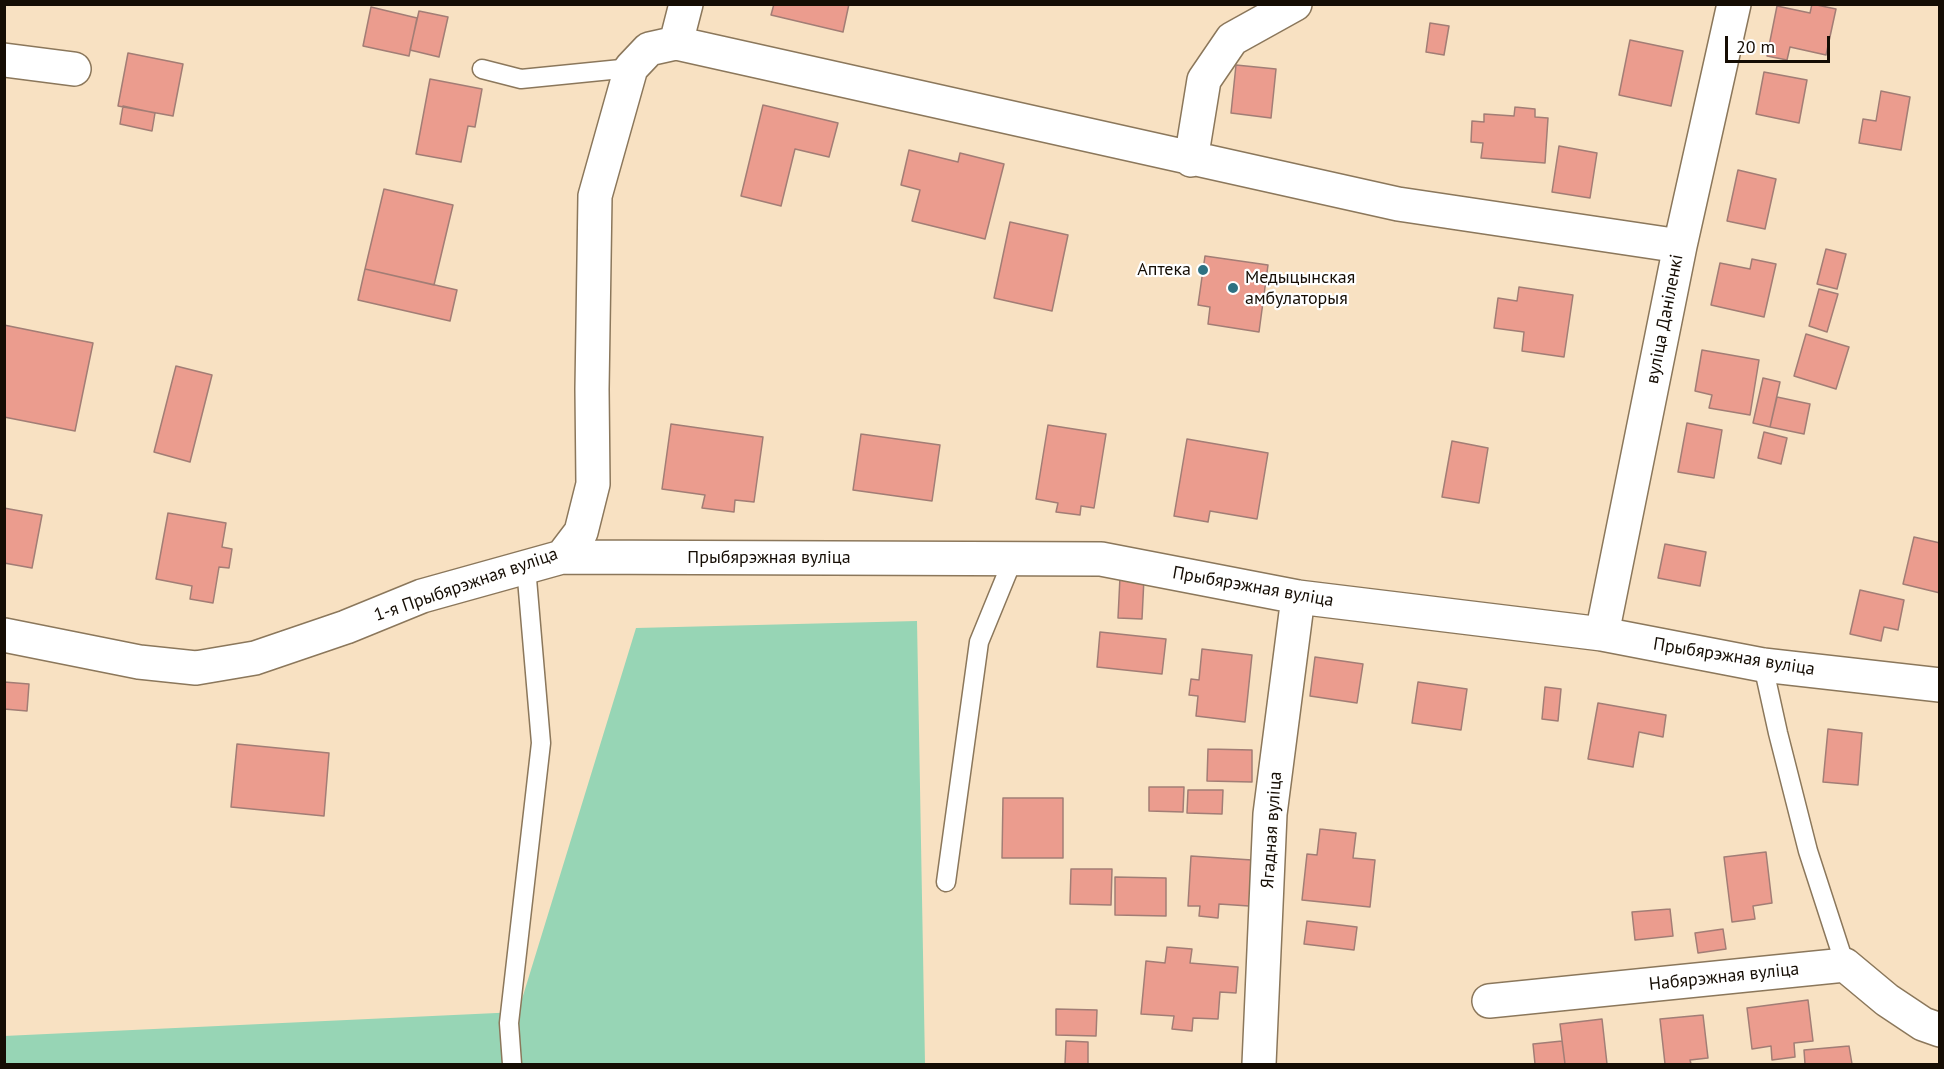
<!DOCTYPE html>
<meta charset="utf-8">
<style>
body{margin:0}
#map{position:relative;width:1944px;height:1069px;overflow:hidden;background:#f8e1c2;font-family:"PT Sans",sans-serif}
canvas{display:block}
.frame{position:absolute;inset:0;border:6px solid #150d04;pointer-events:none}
.scale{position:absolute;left:1725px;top:36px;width:105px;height:27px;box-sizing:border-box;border:3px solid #150d04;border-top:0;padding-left:8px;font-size:18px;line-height:21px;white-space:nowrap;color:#150d04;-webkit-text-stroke:4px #fff;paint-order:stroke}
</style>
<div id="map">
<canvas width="1944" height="1069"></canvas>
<div class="frame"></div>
<div class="scale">20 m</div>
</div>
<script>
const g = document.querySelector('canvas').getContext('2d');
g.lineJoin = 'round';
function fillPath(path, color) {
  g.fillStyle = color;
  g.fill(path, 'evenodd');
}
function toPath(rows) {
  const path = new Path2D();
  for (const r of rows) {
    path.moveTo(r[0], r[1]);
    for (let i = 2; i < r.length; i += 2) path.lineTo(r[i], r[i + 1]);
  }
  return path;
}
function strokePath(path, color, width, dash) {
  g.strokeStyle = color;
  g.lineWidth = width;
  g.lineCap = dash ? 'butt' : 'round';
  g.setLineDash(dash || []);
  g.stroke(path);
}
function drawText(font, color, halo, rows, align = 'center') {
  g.font = font + ' "PT Sans",sans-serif';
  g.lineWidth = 4.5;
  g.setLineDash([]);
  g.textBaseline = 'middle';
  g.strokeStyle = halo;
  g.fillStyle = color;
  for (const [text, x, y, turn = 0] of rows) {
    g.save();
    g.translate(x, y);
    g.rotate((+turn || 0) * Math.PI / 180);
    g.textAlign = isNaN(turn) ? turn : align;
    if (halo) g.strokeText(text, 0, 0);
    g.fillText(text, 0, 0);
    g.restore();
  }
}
fillPath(toPath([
 [917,621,925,1064,5,1064,4,1036,518,1012,636,628]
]), '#97d5b5');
const building = toPath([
 [774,4,849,4,843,32,771,15,774,4],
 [1812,4,1836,9,1826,55,1790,47,1787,60,1767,56,1777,6,1810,13,1812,4],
 [371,7,417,18,409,56,363,46,371,7],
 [419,11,448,17,439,57,410,50,419,11],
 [1430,23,1449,26,1444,55,1426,52,1430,23],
 [1630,40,1683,51,1671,106,1619,95,1630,40],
 [128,53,183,64,173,116,118,106,128,53],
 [1236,65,1276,69,1271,118,1231,113,1236,65],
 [1764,72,1807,80,1799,123,1756,114,1764,72],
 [430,79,482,89,475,127,468,126,461,162,416,154,430,79],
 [1881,91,1910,97,1901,150,1859,143,1863,119,1876,121,1881,91],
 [763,105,838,123,829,157,795,149,781,206,741,196,763,105],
 [123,106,155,113,152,131,120,124,123,106],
 [1515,107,1535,109,1535,117,1548,118,1545,163,1481,158,1483,143,1471,142,1472,121,1484,122,1484,114,1514,116,1515,107],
 [1559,146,1597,153,1590,198,1552,192,1559,146],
 [909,150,958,162,960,153,1004,164,985,239,912,221,920,190,901,185,909,150],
 [1738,170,1776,179,1765,229,1727,221,1738,170],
 [384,189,453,205,434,285,365,269,384,189],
 [1010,222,1068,235,1052,311,994,298,1010,222],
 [1826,249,1846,254,1837,289,1817,284,1826,249],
 [1205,256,1268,265,1259,332,1208,324,1210,307,1198,305,1205,256],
 [1752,259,1776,264,1764,317,1711,305,1720,263,1750,269,1752,259],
 [365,269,457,290,450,321,358,300,365,269],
 [1519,287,1573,295,1564,357,1522,351,1524,332,1494,328,1498,298,1517,301,1519,287],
 [1819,289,1838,294,1827,332,1809,326,1819,289],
 [4,325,93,343,75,431,4,417,4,325],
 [1806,334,1849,347,1836,389,1794,376,1806,334],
 [1702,350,1759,360,1750,415,1709,408,1712,395,1695,391,1702,350],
 [176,366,212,375,190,462,154,452,176,366],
 [1763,378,1780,382,1770,427,1753,423,1763,378],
 [1777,397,1810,404,1804,434,1770,427,1777,397],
 [1687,423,1722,430,1714,478,1678,472,1687,423],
 [671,424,763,437,754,502,735,500,734,512,702,508,705,495,662,489,671,424],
 [1048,425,1106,434,1094,508,1081,506,1080,515,1056,512,1058,503,1036,499,1048,425],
 [1764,432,1787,438,1781,464,1758,458,1764,432],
 [861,434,940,445,932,501,853,490,861,434],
 [1187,439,1268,453,1257,519,1210,511,1208,522,1174,516,1187,439],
 [1452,441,1488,448,1479,503,1442,497,1452,441],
 [4,508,42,515,32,568,4,563,4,508],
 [168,513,226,523,222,547,232,549,229,568,219,567,213,603,190,599,192,586,156,579,168,513],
 [1914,537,1940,543,1940,593,1903,584,1914,537],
 [1665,544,1706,552,1700,586,1658,578,1665,544],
 [1120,577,1144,578,1142,619,1118,618,1120,577],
 [1860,590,1904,600,1898,630,1884,627,1881,641,1850,634,1860,590],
 [1100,632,1166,639,1162,674,1097,667,1100,632],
 [1202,649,1252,655,1245,722,1196,716,1198,696,1189,695,1191,679,1199,680,1202,649],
 [1315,657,1363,664,1357,703,1310,696,1315,657],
 [4,682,29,684,27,711,4,709,4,682],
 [1418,682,1467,689,1461,730,1412,723,1418,682],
 [1545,687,1561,689,1558,721,1542,719,1545,687],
 [1598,703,1666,715,1663,737,1639,732,1633,767,1588,759,1598,703],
 [1828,729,1862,733,1858,785,1823,782,1828,729],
 [237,744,329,753,324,816,231,807,237,744],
 [1208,749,1252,750,1252,782,1207,781,1208,749],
 [1149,787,1184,787,1183,812,1149,811,1149,787],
 [1188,790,1223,790,1222,814,1187,813,1188,790],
 [1003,798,1063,798,1063,858,1002,858,1003,798],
 [1320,829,1356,833,1353,858,1375,860,1370,907,1302,900,1307,854,1317,855,1320,829],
 [1766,852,1772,903,1753,906,1755,919,1732,922,1724,857,1766,852],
 [1191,856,1252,860,1249,906,1219,904,1218,918,1199,916,1200,906,1188,906,1191,856],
 [1071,869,1112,869,1111,905,1070,904,1071,869],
 [1115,877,1166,878,1166,916,1115,915,1115,877],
 [1670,909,1673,936,1635,940,1632,912,1670,909],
 [1307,921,1357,927,1354,950,1304,944,1307,921],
 [1723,929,1726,949,1698,953,1695,933,1723,929],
 [1167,947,1192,949,1190,963,1238,967,1236,993,1220,992,1218,1019,1193,1018,1192,1031,1172,1029,1174,1016,1141,1014,1146,961,1165,963,1167,947],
 [1808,1000,1813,1041,1794,1043,1795,1057,1772,1060,1771,1046,1752,1049,1747,1008,1808,1000],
 [1056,1009,1097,1010,1096,1036,1056,1035,1056,1009],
 [1703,1015,1708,1058,1690,1060,1691,1064,1665,1064,1660,1019,1703,1015],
 [1602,1019,1607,1064,1565,1064,1560,1024,1602,1019],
 [1066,1041,1088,1042,1088,1064,1065,1064,1066,1041],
 [1562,1041,1565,1064,1535,1064,1533,1044,1562,1041],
 [1849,1046,1852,1064,1805,1064,1804,1050,1849,1046]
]);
fillPath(building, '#eb9c8e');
strokePath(building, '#a27d75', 1.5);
const lane = toPath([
 [482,69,521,79,631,68],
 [1763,665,1778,733,1808,851,1845,965],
 [946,882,979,642,1013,559],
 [512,1064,509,1023,541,743,526,567]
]);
const street = toPath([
 [676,43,1398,204,1680,246],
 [4,60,74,69],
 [1191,160,1204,80,1232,39,1295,4],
 [562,557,581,532,593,484,592,389,595,196,631,68,649,49,676,43,686,4],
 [1602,634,1680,246,1734,4],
 [4,635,139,662,196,668,255,658,346,627,422,596,562,557,1101,559,1298,597,1602,634,1763,665,1940,685],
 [1489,1001,1845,965,1887,1000,1923,1024,1940,1030],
 [1259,1064,1270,814,1298,597]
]);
strokePath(lane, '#8b775b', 21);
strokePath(street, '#8b775b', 36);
strokePath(lane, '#fff', 18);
strokePath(street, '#fff', 33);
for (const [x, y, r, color] of [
 [1203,270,6,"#2e7182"],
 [1233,288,6,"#2e7182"]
]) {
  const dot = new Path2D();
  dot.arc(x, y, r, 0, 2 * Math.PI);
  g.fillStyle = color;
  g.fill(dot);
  strokePath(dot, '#fff', 2);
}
drawText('18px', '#150d04', '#fff', [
 ["Аптека",1191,270],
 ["Медыцынская",1245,278,"left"],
 ["амбулаторыя",1245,299,"left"]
], 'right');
drawText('18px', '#150d04', '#fff', [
 ["вуліца Даніленкі",1665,319,-79],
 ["Прыбярэжная вуліца",769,558],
 ["1-я Прыбярэжная вуліца",466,585,-19],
 ["Прыбярэжная вуліца",1253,587,10],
 ["Прыбярэжная вуліца",1734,657,9],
 ["Ягадная вуліца",1272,830,-86],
 ["Набярэжная вуліца",1724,977,-6]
]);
</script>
